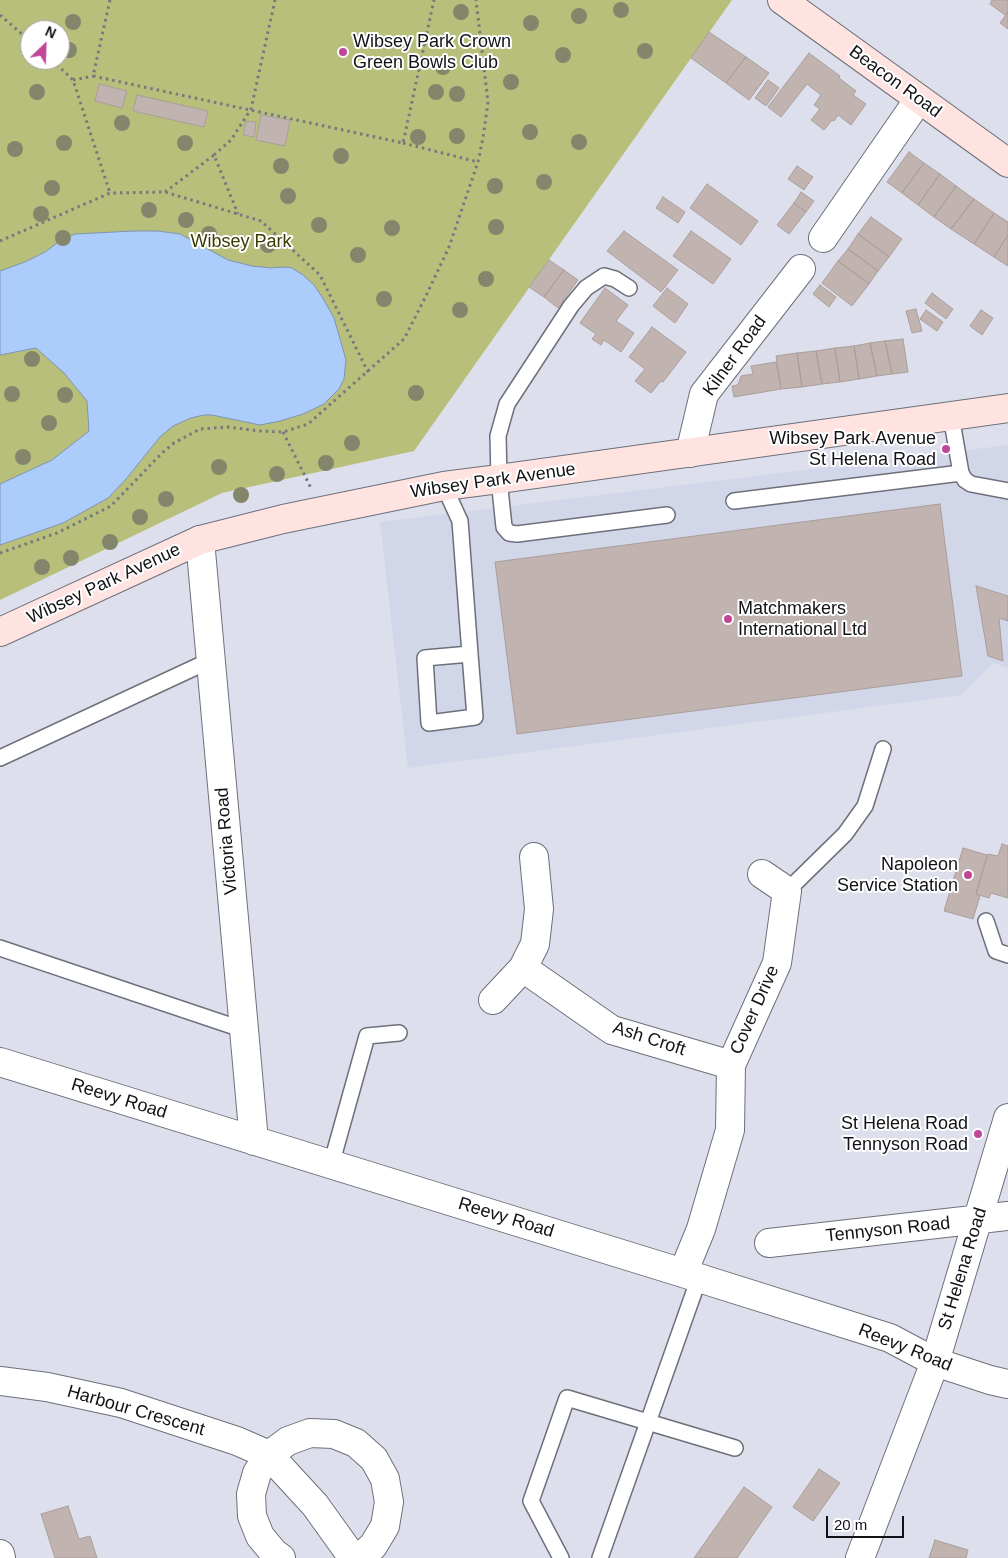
<!DOCTYPE html>
<style>
body{margin:0}
#map{position:relative;width:1008px;height:1558px;overflow:hidden;background:#dde0ec;font-family:Arial,sans-serif}
canvas{display:block}
.north{position:absolute;left:20px;top:20px;width:50px;height:50px;box-sizing:border-box;background:#fff;border:1px solid #a0a0a2;border-radius:50%;rotate:24deg;font-size:14px;font-weight:700;line-height:20px;text-align:center;color:#111216}
.north::after{content:'';display:block;margin:auto;width:18px;height:22px;background:#c04699;clip-path:polygon(50% 0,100% 100%,50% 72%,0 100%)}
.scale{position:absolute;left:826px;top:1516px;width:78px;height:22px;box-sizing:border-box;border:2px solid #111216;border-top:0;padding-left:6px;font-size:15px;line-height:18px;white-space:nowrap;color:#111216;-webkit-text-stroke:4px #fff;paint-order:stroke}
</style>
<div id="map">
<canvas width="1008" height="1558"></canvas>
<div class="north">N</div>
<div class="scale">20 m</div>
</div>
<script>
const g = document.querySelector('canvas').getContext('2d');
g.lineJoin = 'round';
function fillPath(path, color) {
  g.fillStyle = color;
  g.fill(path, 'evenodd');
}
function toPath(rows) {
  const path = new Path2D();
  for (const r of rows) {
    path.moveTo(r[0], r[1]);
    for (let i = 2; i < r.length; i += 2) path.lineTo(r[i], r[i + 1]);
  }
  return path;
}
function strokePath(path, color, width, dash) {
  g.strokeStyle = color;
  g.lineWidth = width;
  g.lineCap = dash ? 'butt' : 'round';
  g.setLineDash(dash || []);
  g.stroke(path);
}
function drawText(font, color, halo, rows, align = 'center') {
  g.font = font + ' Arial,sans-serif';
  g.lineWidth = 4;
  g.setLineDash([]);
  g.textBaseline = 'middle';
  g.strokeStyle = halo;
  g.fillStyle = color;
  for (const [text, x, y, turn = 0] of rows) {
    g.save();
    g.translate(x, y);
    g.rotate((+turn || 0) * Math.PI / 180);
    g.textAlign = isNaN(turn) ? turn : align;
    if (halo) g.strokeText(text, 0, 0);
    g.fillText(text, 0, 0);
    g.restore();
  }
}
fillPath(toPath([
 [1008,445,1008,668,993,663,961,695,408,768,380,522]
]), '#d2d6e9');
fillPath(toPath([
 [0,0,732,0,414,451,222,493,0,600],
 [30,30,60,30,60,60,30,60]
]), '#b8bf7a');
const water = toPath([
 [134,231,158,231,180,234,228,260,252,266,271,268,284,267,292,268,303,275,314,285,324,300,334,318,346,360,344,379,339,389,324,404,303,414,280,421,260,425,212,415,204,415,191,418,173,426,160,437,126,479,108,498,63,523,0,545,0,484,52,460,89,431,87,401,64,373,36,348,0,355,0,271,25,262,45,252,60,241,75,234,134,231]
]);
fillPath(water, '#acccfb');
strokePath(water, '#7e94b6', 1);
const building = toPath([
 [992,0,1008,0,1008,12,1005,15,990,4,992,0],
 [1008,12,1008,29,1000,23,1008,12],
 [709,32,746,57,726,83,691,58,709,32],
 [809,53,840,76,839,78,856,91,853,95,866,104,851,125,838,115,834,121,832,120,824,130,811,120,820,109,814,105,821,95,807,84,781,117,768,107,809,53],
 [746,57,769,73,749,100,726,83,746,57],
 [768,80,779,88,766,106,755,98,768,80],
 [99,84,127,91,122,108,95,101,99,84],
 [137,95,208,111,204,127,133,111,137,95],
 [261,115,290,120,285,146,256,140,261,115],
 [246,121,256,122,254,137,243,135,246,121],
 [909,152,924,163,902,193,887,182,909,152],
 [924,163,940,174,918,205,902,193,924,163],
 [797,166,813,177,804,190,788,179,797,166],
 [940,174,956,186,934,217,918,205,940,174],
 [707,184,758,221,741,245,690,208,707,184],
 [956,186,974,199,951,229,934,217,956,186],
 [801,192,814,201,806,212,794,203,801,192],
 [663,197,685,212,678,223,656,208,663,197],
 [974,199,994,213,974,244,951,229,974,199],
 [794,203,806,212,789,234,777,225,794,203],
 [994,213,1008,222,1008,235,994,257,974,244,994,213],
 [871,217,902,239,889,257,858,234,871,217],
 [624,231,678,270,661,292,607,251,624,231],
 [691,231,731,259,713,284,673,256,691,231],
 [858,234,889,257,878,271,848,249,858,234],
 [1008,235,1008,266,994,257,1008,235],
 [848,249,878,271,869,284,838,261,848,249],
 [549,260,564,270,544,297,529,287,549,260],
 [838,261,869,284,852,306,822,283,838,261],
 [564,270,578,280,558,308,544,297,564,270],
 [820,285,836,297,829,307,813,294,820,285],
 [605,288,628,305,616,321,634,333,621,352,604,340,601,345,592,339,596,334,580,323,605,288],
 [667,288,688,304,675,323,653,306,667,288],
 [932,293,953,309,946,319,925,303,932,293],
 [916,309,922,331,912,333,906,311,916,309],
 [926,310,943,322,937,331,920,319,926,310],
 [981,310,993,318,982,335,970,326,981,310],
 [652,327,686,352,663,382,661,381,651,393,635,381,645,369,629,357,652,327],
 [903,339,908,372,892,374,885,341,903,339],
 [885,341,892,374,877,376,870,343,885,341],
 [870,343,877,376,859,379,854,346,870,343],
 [854,346,859,379,840,382,835,348,854,346],
 [835,348,840,382,822,384,816,351,835,348],
 [816,351,822,384,802,387,797,353,816,351],
 [797,353,802,387,781,389,776,356,797,353],
 [776,362,781,389,734,397,732,386,738,385,741,376,753,374,751,366,776,362],
 [940,504,962,676,517,734,495,562,940,504],
 [976,586,1008,596,1008,621,999,618,1003,661,988,656,976,586],
 [1002,844,1008,846,1008,898,991,893,989,898,976,894,988,854,998,856,1002,844],
 [963,848,987,855,976,894,980,896,973,919,944,911,963,848],
 [819,1469,840,1483,813,1521,793,1507,819,1469],
 [744,1487,772,1507,737,1558,694,1558,744,1487],
 [68,1506,79,1539,90,1536,97,1558,55,1558,41,1514,68,1506],
 [935,1540,968,1550,966,1558,929,1558,935,1540]
]);
fillPath(building, '#c1b4b0');
strokePath(building, '#ab9e9a', 1);
const lane = toPath([
 [629,288,615,279,604,276,586,288,571,306,507,404,498,436,499,479,504,527,509,533,517,534,667,515],
 [951,416,961,473,965,480,971,484,1008,491],
 [444,486,460,521,470,654,475,717,429,723,425,658,470,654],
 [734,501,961,473],
 [0,758,211,660],
 [787,891,845,834,865,806,883,749],
 [986,921,996,951,1008,955],
 [0,948,244,1030],
 [331,1165,367,1036,399,1033],
 [561,1558,531,1501,567,1398,735,1448],
 [600,1558,699,1278]
]);
const street = toPath([
 [823,238,919,99],
 [690,453,704,394,801,269],
 [200,540,254,1141],
 [523,968,612,1030,731,1065],
 [493,1000,523,968,535,944,539,909,534,857],
 [0,1062,683,1273,890,1338,935,1362,990,1380,1008,1384],
 [769,1243,1008,1216],
 [683,1273,701,1229,730,1130,731,1065,777,963,787,891,762,874],
 [0,1381,47,1387,121,1403,237,1441,269,1455,315,1505,353,1558],
 [0,1554,1,1558],
 [281,1558,274,1553,260,1536,252,1516,251,1494,257,1473,269,1455,288,1441,310,1433,334,1434,356,1443,374,1459,385,1479,389,1502,385,1526,373,1546,359,1558],
 [860,1558,935,1362,1008,1118]
]);
const secondary = toPath([
 [782,0,1008,163],
 [0,632,200,540,283,519,444,486,499,479,1008,408]
]);
strokePath(lane, '#6d707a', 18);
strokePath(street, '#6d707a', 30);
strokePath(secondary, '#6d707a', 30);
strokePath(toPath([
 [110,0,93,76,403,143,434,0],
 [0,15,30,41],
 [52,60,73,80,110,193],
 [73,80,93,76],
 [403,143,478,162],
 [214,155,231,140,251,109,275,0],
 [165,192,214,155,238,214],
 [0,241,110,193,165,192,261,221,320,275,368,372],
 [283,432,311,488],
 [0,553,57,533,111,506,162,453,174,443,200,429,227,427,260,431,283,432,308,424,404,339,425,298,449,247,478,162,483,138,488,102,476,0]
]), '#76787f', 3, [2.5, 4]);
strokePath(lane, '#fff', 15);
strokePath(street, '#fff', 28);
strokePath(secondary, '#fee3e0', 28);
g.fillStyle = '#83866b';
for (const [x, y] of [
 [621,10],
 [461,12],
 [579,16],
 [73,22],
 [531,23],
 [69,50],
 [645,51],
 [563,55],
 [443,67],
 [511,82],
 [37,92],
 [436,92],
 [457,94],
 [122,123],
 [530,132],
 [457,136],
 [418,137],
 [579,142],
 [64,143],
 [185,143],
 [15,149],
 [341,156],
 [281,166],
 [544,182],
 [495,186],
 [52,188],
 [288,196],
 [149,210],
 [41,214],
 [186,220],
 [319,225],
 [496,227],
 [392,228],
 [209,234],
 [63,238],
 [268,245],
 [358,255],
 [486,279],
 [384,299],
 [460,310],
 [32,359],
 [416,393],
 [12,394],
 [65,395],
 [49,423],
 [352,443],
 [23,457],
 [326,463],
 [219,467],
 [277,474],
 [241,495],
 [166,499],
 [140,517],
 [110,542],
 [71,558],
 [42,567]
]) {
  g.beginPath();
  g.arc(x, y, 8, 0, 2 * Math.PI);
  g.fill();
}
for (const [x, y, r, color] of [
 [343,52,5,"#c04699"],
 [946,449,5,"#c04699"],
 [728,619,5,"#c04699"],
 [968,875,5,"#c04699"],
 [978,1134,5,"#c04699"]
]) {
  const dot = new Path2D();
  dot.arc(x, y, r, 0, 2 * Math.PI);
  g.fillStyle = color;
  g.fill(dot);
  strokePath(dot, '#fff', 2);
}
drawText('18px', '#111216', '#fff', [
 ["Wibsey Park Crown",353,42,"left"],
 ["Green Bowls Club",353,63,"left"],
 ["Wibsey Park Avenue",936,439],
 ["St Helena Road",936,460],
 ["Matchmakers",738,609,"left"],
 ["International Ltd",738,630,"left"],
 ["Napoleon",958,865],
 ["Service Station",958,886],
 ["St Helena Road",968,1124],
 ["Tennyson Road",968,1145]
], 'right');
drawText('18px', '#111216', '#fff', [
 ["Beacon Road",895,82,36],
 ["Kilner Road",735,356,-54],
 ["Wibsey Park Avenue",493,481,-8],
 ["Wibsey Park Avenue",104,584,-25],
 ["Victoria Road",227,841,-95],
 ["Cover Drive",755,1010,-66],
 ["Ash Croft",649,1039,18],
 ["Reevy Road",119,1099,17],
 ["Reevy Road",506,1218,17],
 ["Tennyson Road",888,1230,-6],
 ["St Helena Road",963,1269,-73],
 ["Reevy Road",905,1348,22],
 ["Harbour Crescent",136,1411,16]
]);
drawText('18px', '#393c02', '#fff', [
 ["Wibsey Park",241,242]
]);
</script>
